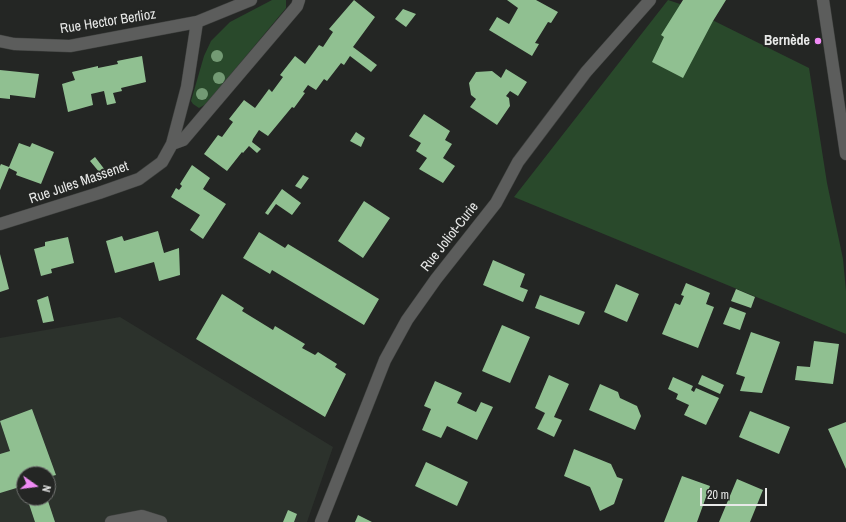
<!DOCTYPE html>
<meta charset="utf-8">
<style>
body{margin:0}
#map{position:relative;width:846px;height:522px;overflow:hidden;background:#242624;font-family:"Archivo Narrow",sans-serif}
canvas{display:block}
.north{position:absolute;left:16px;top:466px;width:40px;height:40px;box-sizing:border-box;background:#242624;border:1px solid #727472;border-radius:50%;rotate:104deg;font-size:11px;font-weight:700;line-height:16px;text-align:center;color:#e8e9e8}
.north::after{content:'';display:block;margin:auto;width:14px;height:18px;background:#f08bf5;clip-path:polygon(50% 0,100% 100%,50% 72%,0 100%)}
.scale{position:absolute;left:700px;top:488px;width:67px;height:18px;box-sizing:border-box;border:2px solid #e8e9e8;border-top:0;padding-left:5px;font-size:12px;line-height:14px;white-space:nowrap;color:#e8e9e8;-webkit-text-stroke:3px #242624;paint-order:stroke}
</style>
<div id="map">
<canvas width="846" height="522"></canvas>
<div class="north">N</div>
<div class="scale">20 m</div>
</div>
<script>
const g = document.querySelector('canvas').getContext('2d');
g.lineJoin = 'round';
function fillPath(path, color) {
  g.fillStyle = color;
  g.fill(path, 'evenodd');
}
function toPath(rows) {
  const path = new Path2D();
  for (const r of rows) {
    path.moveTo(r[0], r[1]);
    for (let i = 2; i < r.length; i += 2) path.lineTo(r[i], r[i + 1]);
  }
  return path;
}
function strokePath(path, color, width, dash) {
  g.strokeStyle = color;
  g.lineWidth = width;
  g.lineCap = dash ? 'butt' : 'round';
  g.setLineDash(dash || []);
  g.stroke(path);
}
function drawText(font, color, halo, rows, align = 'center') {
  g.font = font + ' "Archivo Narrow",sans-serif';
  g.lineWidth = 4;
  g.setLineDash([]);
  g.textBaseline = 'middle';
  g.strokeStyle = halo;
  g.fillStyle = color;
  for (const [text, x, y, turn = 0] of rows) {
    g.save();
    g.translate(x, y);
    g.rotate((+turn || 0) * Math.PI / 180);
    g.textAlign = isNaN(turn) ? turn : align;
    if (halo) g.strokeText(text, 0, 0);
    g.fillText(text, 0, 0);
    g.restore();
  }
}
fillPath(toPath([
 [120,317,333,447,307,522,0,522,0,338],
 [24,474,48,474,48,498,24,498]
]), '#2c322c');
fillPath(toPath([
 [272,0,286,0,286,8,206,104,199,108,193,104,191,101,204,56,211,41,230,22],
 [668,0,680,4,809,68,827,183,843,259,846,291,846,334,514,197]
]), '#29492b');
fillPath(toPath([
 [354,0,375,17,353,47,377,65,371,72,350,56,344,65,341,63,327,81,324,79,316,90,308,85,303,92,305,93,294,108,292,107,268,136,259,130,253,139,252,142,261,149,257,153,249,146,243,153,242,152,227,171,204,154,218,135,222,137,233,122,229,119,244,100,255,108,269,89,272,92,283,77,280,75,295,56,305,64,319,45,323,47,333,32,329,29],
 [507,0,536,0,558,12,551,23,548,22,535,43,539,44,532,56,489,30,497,17,509,24,518,8],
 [683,0,726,0,713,21,683,78,652,62,664,37,661,35],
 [403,9,416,14,406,27,395,19],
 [142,56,146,82,121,88,122,91,113,93,116,103,107,105,104,91,91,94,93,105,68,112,62,84,75,80,72,72,98,66,98,68,118,64,117,61],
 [506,69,527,82,518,96,510,91,506,96,509,98,510,106,497,125,470,107,476,99,471,95,469,83,476,72,492,71,501,78],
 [0,70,39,74,35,98,10,95,10,99,0,98],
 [424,114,450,131,445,140,452,144,443,158,455,166,443,183,419,169,427,158,416,151,421,143,409,136],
 [356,132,365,138,361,147,350,141],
 [19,143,30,147,32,143,54,152,41,184,16,175,17,172,9,168,0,190,0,166,1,164,9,167],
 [95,157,105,170,100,173,90,161],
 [192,165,210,178,203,189,226,204,203,239,190,230,200,215,171,197,176,188,179,190,182,186,180,184],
 [303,175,309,178,301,189,295,186],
 [282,189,301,203,292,215,276,204,268,215,265,213],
 [364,201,390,218,363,258,338,241],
 [158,231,164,253,179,248,180,275,159,281,154,262,115,273,106,241,122,236,124,241],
 [259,232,285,248,288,244,379,299,364,325,272,270,270,274,243,258],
 [68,237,74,263,51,269,52,273,41,276,34,249,45,246,45,242],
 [0,254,9,289,0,292],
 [493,260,525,274,520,287,528,290,523,302,483,285],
 [686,283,710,293,706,304,714,307,698,348,662,334,675,303,680,305,684,296,681,295],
 [616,284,639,294,627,322,604,312],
 [736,289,755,297,751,308,731,301],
 [222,294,244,308,242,311,273,330,275,326,305,344,302,348,315,355,318,352,337,364,335,367,346,374,325,417,196,339],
 [540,295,585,312,579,325,535,308],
 [48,296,54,321,43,323,37,300],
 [730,307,746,313,740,330,723,324],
 [502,325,530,337,510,383,482,371],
 [751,332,780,342,762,393,740,391,745,377,736,374],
 [814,341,839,344,833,384,795,380,797,366,810,367],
 [549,375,569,384,554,417,562,420,554,437,537,429,545,413,535,408],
 [702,375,724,385,720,394,698,384],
 [673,377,693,386,691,390,694,392,696,388,719,398,706,425,684,415,689,405,676,399,678,394,668,389],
 [435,381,462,393,457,403,476,412,481,402,493,407,477,440,447,426,441,438,422,430,431,409,424,406],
 [600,384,618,392,620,398,637,406,641,416,635,430,589,410],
 [32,409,56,475,48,477,48,474,24,474,24,489,23,486,0,493,0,454,10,451,0,421],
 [750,411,790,427,779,454,739,437],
 [846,422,846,469,828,429],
 [574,449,611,464,617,477,623,479,614,504,600,511,590,487,564,476],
 [426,462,468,482,457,506,415,486],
 [682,476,710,486,697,522,664,522],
 [737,479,763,490,750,522,719,522],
 [27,498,47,498,55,522,35,522],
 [288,510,297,514,294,522,283,522],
 [358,515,372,522,355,522]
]), '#90c091');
const minor = toPath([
 [823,0,846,154],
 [0,41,14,44,70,46,197,22,251,0],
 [172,144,183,140,297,6,299,0],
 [0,224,99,193,139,179,162,162,172,144,187,87,197,22],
 [111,522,142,516,161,522],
 [321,522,385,360,407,320,436,279,496,203,518,162,586,72,650,0]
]);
strokePath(minor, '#3f413f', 13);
strokePath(minor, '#5c5d5c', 12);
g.fillStyle = '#739a74';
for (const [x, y] of [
 [217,56],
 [219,78],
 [202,94]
]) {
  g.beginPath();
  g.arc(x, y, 6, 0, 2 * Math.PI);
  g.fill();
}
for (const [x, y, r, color] of [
 [818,41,4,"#f08bf5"]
]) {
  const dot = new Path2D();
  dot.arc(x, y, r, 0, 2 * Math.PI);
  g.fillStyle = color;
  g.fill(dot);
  strokePath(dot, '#242624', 1.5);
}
drawText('14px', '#e8e9e8', '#242624', [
 ["Rue Hector Berlioz",108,22,-9],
 ["Rue Jules Massenet",79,183,-19],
 ["Rue Joliot-Curie",450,237,-52]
]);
drawText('bold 14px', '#e8e9e8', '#242624', [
 ["Bernède",810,41]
], 'right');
</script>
